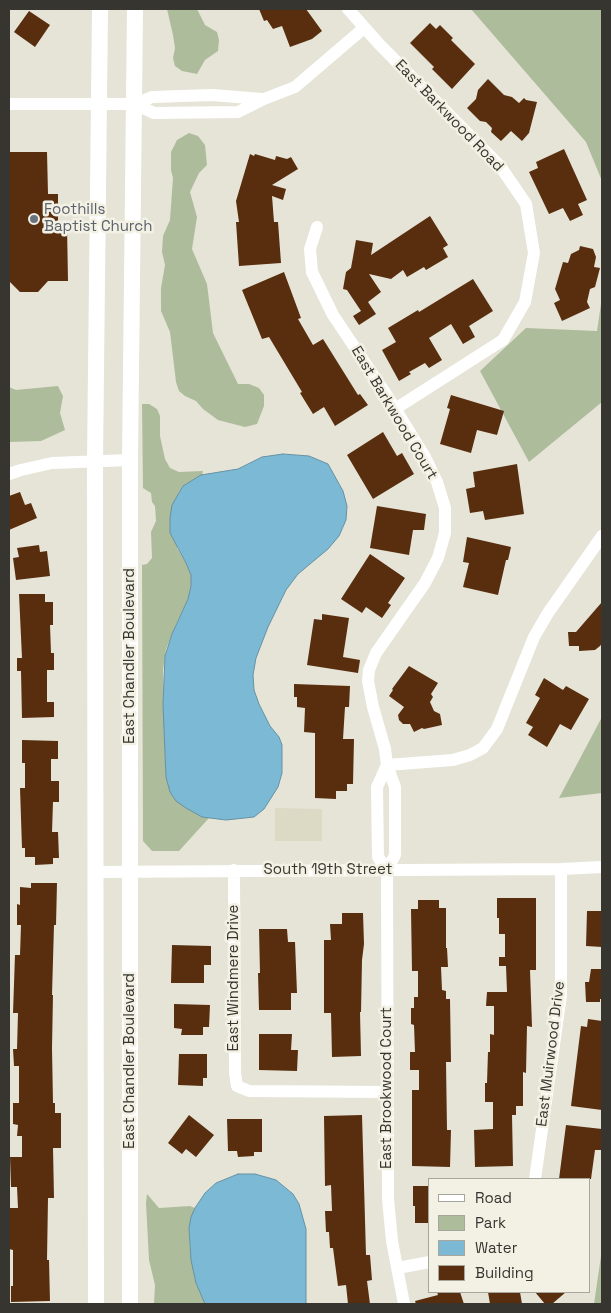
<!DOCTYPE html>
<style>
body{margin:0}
#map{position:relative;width:611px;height:1313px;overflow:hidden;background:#e6e4d7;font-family:"Space Grotesk",sans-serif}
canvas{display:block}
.frame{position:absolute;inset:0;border:10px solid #363530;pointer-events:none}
.legend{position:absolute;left:428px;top:1178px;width:162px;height:115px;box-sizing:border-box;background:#f3f1e4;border:1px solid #a7a69c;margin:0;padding:6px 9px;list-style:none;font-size:15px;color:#363530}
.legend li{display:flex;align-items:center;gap:10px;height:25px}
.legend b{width:25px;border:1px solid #a7a69c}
</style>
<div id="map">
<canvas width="611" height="1313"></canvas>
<div class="frame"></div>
<ul class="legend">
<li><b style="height:6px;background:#fff"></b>Road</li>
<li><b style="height:14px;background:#adbc9b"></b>Park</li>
<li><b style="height:14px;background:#7bb9d4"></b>Water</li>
<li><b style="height:14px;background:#582e0f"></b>Building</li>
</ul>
</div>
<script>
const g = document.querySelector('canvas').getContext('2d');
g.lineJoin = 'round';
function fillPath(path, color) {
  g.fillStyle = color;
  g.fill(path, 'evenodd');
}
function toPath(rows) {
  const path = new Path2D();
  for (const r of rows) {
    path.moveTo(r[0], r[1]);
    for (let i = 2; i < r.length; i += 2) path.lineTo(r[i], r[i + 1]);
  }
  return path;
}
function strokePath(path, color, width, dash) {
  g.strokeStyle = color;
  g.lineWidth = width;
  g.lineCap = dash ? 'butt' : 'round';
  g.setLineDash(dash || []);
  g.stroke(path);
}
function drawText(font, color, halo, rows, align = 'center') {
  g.font = font + ' "Space Grotesk",sans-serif';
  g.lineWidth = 5;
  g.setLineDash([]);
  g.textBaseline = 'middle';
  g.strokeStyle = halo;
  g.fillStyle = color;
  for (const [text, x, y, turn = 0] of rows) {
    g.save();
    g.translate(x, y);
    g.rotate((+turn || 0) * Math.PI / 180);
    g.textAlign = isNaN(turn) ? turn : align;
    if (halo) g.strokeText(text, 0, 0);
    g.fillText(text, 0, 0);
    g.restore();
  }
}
fillPath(toPath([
 [275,808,322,809,322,841,275,841]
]), '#dcd9c5');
fillPath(toPath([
 [167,9,197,9,205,25,217,32,219,40,218,51,205,60,197,74,182,71,175,66,173,58,175,48,173,35],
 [471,9,602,9,602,181,586,142],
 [189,133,198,136,205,145,207,165,199,173,190,192,197,217,192,249,207,284,213,333,238,384,249,384,259,388,264,395,264,406,257,424,245,427,218,420,203,409,196,401,185,396,179,391,176,382,170,332,161,311,161,288,165,265,162,252,163,236,170,220,173,178,171,170,171,152,177,140],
 [602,297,602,402,529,462,480,371,526,328,597,331],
 [58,386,63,396,60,413,65,430,41,441,9,442,9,387,16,390],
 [142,404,149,404,157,409,160,416,160,436,165,459,170,468,179,472,203,471,202,475,183,486,178,494,177,548,186,563,191,575,191,586,188,599,177,622,166,649,163,670,166,777,202,817,209,818,179,851,152,851,143,841,142,565,147,564,152,558,151,532,156,521,155,506,152,502,151,493,143,488],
 [602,717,602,793,559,798],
 [147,1194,159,1208,190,1206,195,1208,189,1228,190,1249,196,1283,205,1304,154,1304,155,1285,149,1260,146,1203],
 [602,1249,602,1304,594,1304]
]), '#adbc9b');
const water = toPath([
 [283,454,309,456,328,464,343,491,347,506,346,520,339,536,328,549,298,574,286,590,268,627,256,658,253,675,254,690,259,704,270,726,279,737,282,745,282,773,278,787,264,809,254,817,226,820,202,817,186,808,176,801,170,792,166,777,163,705,165,656,172,634,188,599,191,586,191,575,186,563,170,533,170,518,172,505,183,486,201,475,238,469,262,457,283,454],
 [238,1174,255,1174,276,1180,293,1194,299,1204,306,1229,306,1304,205,1304,196,1283,191,1260,189,1228,191,1217,195,1208,205,1193,216,1183,238,1174]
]);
fillPath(water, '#7bb9d4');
strokePath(water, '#6691a3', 1);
fillPath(toPath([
 [259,9,306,9,322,31,312,39,290,47,282,26,273,29,267,20,264,21],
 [29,11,50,25,35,47,14,32],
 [430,23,436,29,440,25,453,38,451,40,475,64,452,89,432,69,434,67,410,43],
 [488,79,504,95,512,97,519,103,524,98,526,100,537,102,529,133,522,141,511,131,501,141,491,132,492,128,486,122,480,121,467,108,476,99,478,90],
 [564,149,587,200,578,204,583,215,570,221,563,208,549,214,529,172,538,168,536,162],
 [9,152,47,152,48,194,58,194,58,227,67,226,68,281,48,281,38,292,20,292,9,281],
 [250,154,254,156,255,154,275,160,276,156,287,159,291,157,298,169,272,185,286,189,283,200,272,196,274,222,278,222,281,263,239,266,236,222,239,222,236,201],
 [430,216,448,245,443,248,448,257,426,270,424,267,407,277,403,270,391,279,369,274,381,292,368,302,376,314,359,325,353,316,361,311,347,290,343,289,346,272,351,268,356,240,373,243,371,255],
 [580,246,593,249,596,257,594,267,600,268,595,287,590,289,587,302,590,308,562,321,554,303,560,300,555,289,563,262,568,263,571,254,579,250],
 [284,272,301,318,298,319,313,345,323,339,358,395,360,394,368,405,335,426,324,407,313,414,300,393,302,392,269,337,262,339,242,290],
 [473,279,493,311,469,326,475,337,463,344,451,324,429,338,442,360,429,368,425,363,409,372,411,374,399,381,382,350,396,342,388,328,418,310,419,312],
 [451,395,504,411,497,435,477,430,471,453,440,444,450,409,447,408],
 [383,432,397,456,402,453,414,474,373,499,347,455],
 [517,464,524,514,485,520,483,511,470,513,466,489,475,487,473,472],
 [20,492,25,505,31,503,37,518,9,530,9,496],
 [377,506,426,514,424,530,413,530,409,555,370,548],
 [467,537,511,547,508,560,506,560,498,595,463,587,469,563,463,562],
 [39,545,40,552,47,551,50,576,16,580,13,558,19,557,17,548],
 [370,554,405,578,388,603,391,605,382,618,366,607,362,613,341,599],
 [19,594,45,594,45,602,53,602,53,625,50,625,51,653,54,653,54,670,47,670,47,702,54,702,54,717,22,718,21,671,17,671,17,658,22,658],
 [602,602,602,643,600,646,595,650,579,651,579,646,569,646,568,632,576,632],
 [322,614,349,618,343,657,360,660,358,673,307,665,314,619,322,620],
 [409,666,438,683,431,694,433,697,430,702,434,711,440,714,442,725,424,729,422,728,414,732,410,724,403,724,399,720,398,715,404,707,389,696,393,690,392,689],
 [544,678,563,690,566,686,589,699,571,730,560,724,547,747,528,735,533,727,526,723,540,698,535,695],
 [294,684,350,686,349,707,345,707,343,739,354,739,353,784,347,784,347,791,336,791,336,799,315,798,315,733,304,732,305,708,297,707,297,697,294,697],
 [22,740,58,741,58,759,51,759,51,781,59,781,59,802,53,802,52,832,58,832,59,858,53,858,53,864,35,865,35,857,25,857,25,848,22,848,20,788,25,788,25,763,22,763],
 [31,883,57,883,56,925,54,925,52,995,53,995,52,1048,53,1103,55,1103,55,1113,61,1113,61,1148,53,1148,54,1198,48,1198,47,1260,49,1260,50,1301,11,1302,11,1286,13,1286,13,1250,9,1249,9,1208,18,1208,17,1187,11,1187,10,1157,22,1157,22,1136,17,1136,18,1125,13,1124,13,1103,19,1103,19,1066,14,1066,13,1049,17,1049,18,1013,13,1013,15,955,20,955,21,925,17,925,17,904,20,905,20,887,31,888],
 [497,898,536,898,536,970,530,970,532,1027,527,1026,526,1073,523,1072,523,1106,516,1106,516,1115,512,1115,513,1166,475,1167,474,1130,493,1129,493,1102,485,1102,485,1083,487,1083,488,1052,490,1052,490,1034,494,1035,494,1006,486,1006,487,992,507,992,506,966,499,966,499,957,505,957,505,934,499,934,499,918,497,918],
 [418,900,439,900,439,908,446,908,446,948,447,948,448,967,441,967,442,990,446,991,446,999,450,999,451,1062,446,1062,447,1130,451,1130,450,1167,412,1166,412,1090,419,1090,419,1070,410,1070,410,1052,415,1052,414,1025,411,1024,411,1008,414,1008,414,997,418,997,418,971,412,971,411,909,418,909],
 [587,911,602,911,602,947,586,946],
 [342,913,363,913,364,944,362,960,361,1012,360,1012,361,1056,332,1057,331,1013,324,1013,324,940,331,940,330,924,342,924],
 [259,929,287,929,288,942,295,942,297,993,291,993,291,1010,259,1010,258,973,260,973],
 [172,945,211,946,211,965,204,965,204,983,171,983],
 [591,969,602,969,602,999,600,999,600,1002,586,1002,585,982,589,982],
 [174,1004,210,1005,209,1027,203,1027,203,1035,181,1035,182,1029,174,1028],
 [588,1019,602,1021,602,1110,571,1106,581,1026,587,1027],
 [259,1034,292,1034,291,1050,298,1050,297,1071,259,1070],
 [179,1054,207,1054,207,1078,203,1078,203,1086,178,1085],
 [189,1115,214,1135,196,1157,186,1149,182,1154,168,1143],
 [362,1115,366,1255,370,1255,372,1280,367,1281,370,1304,348,1304,346,1285,338,1286,333,1248,330,1248,329,1232,326,1232,325,1211,332,1211,331,1185,325,1186,324,1116],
 [227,1119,262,1119,262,1152,254,1152,254,1156,238,1157,237,1151,228,1151],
 [566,1125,602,1129,602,1150,595,1150,591,1179,559,1179],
 [413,1186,430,1186,430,1223,415,1223,415,1206,413,1206],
 [437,1292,460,1292,464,1304,416,1304,415,1301,438,1295],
 [488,1292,520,1292,522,1304,490,1304],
 [535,1292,566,1292,552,1304,545,1304]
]), '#582e0f');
strokePath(toPath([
 [348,9,380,45,500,166,526,204,534,253,525,302,503,340,395,409],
 [9,104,135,104,152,97,212,95,262,99],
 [135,104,154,113,238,112,264,99,295,87,364,28],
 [317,227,310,249,312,272,333,315,386,394,425,457,437,482,445,508,445,533,438,558,425,583,376,653,369,670,368,681,373,707,385,749,387,765,395,787,395,855,387,870,388,1199,392,1241,404,1304],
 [9,474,21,470,52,463,130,460],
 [387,765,453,760,470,755,483,748,497,729,534,637,548,613,602,536],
 [387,765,377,787,378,857,387,870],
 [234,870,235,1073,237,1086,249,1091,387,1092],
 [96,872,561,869,602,867],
 [535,1179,561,995,561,869],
 [397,1268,430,1262]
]), '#fff', 12);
strokePath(toPath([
 [96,1304,95,461,100,9],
 [130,1304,130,460,135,9]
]), '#fff', 16);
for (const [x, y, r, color] of [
 [34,219,5,"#6b7280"]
]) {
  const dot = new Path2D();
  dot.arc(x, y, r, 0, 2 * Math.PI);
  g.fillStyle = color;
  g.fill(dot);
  strokePath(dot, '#f3f1e4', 2);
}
drawText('15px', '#363530', '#f3f1e4', [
 ["East Barkwood Road",449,116,46],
 ["East Barkwood Court",394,413,59],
 ["East Chandler Boulevard",130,656,-90],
 ["South 19th Street",328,870],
 ["East Windmere Drive",234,978,-90],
 ["East Muirwood Drive",551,1054,-83],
 ["East Chandler Boulevard",130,1061,-90],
 ["East Brookwood Court",387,1088,-90]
]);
drawText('15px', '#5b616d', '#f3f1e4', [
 ["Foothills",44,210],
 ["Baptist Church",44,227]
], 'left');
</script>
